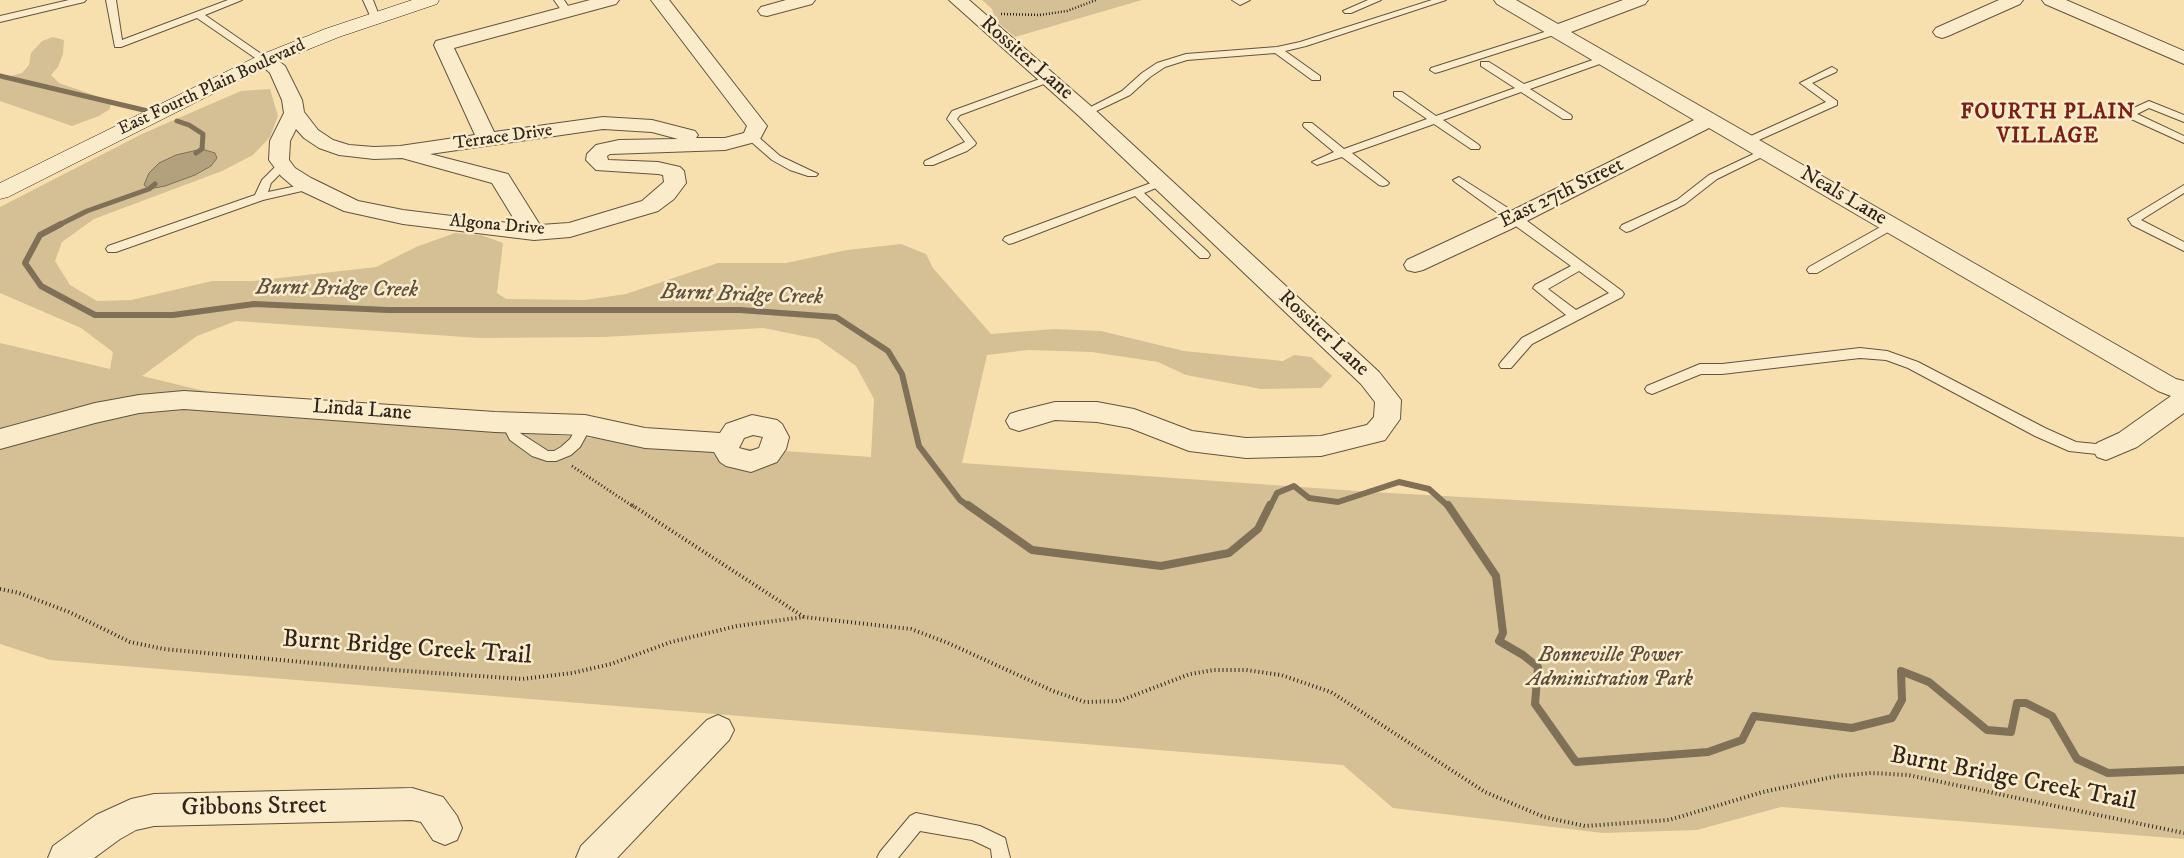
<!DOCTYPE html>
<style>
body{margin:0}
canvas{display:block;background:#f7e0ae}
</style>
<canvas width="2184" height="858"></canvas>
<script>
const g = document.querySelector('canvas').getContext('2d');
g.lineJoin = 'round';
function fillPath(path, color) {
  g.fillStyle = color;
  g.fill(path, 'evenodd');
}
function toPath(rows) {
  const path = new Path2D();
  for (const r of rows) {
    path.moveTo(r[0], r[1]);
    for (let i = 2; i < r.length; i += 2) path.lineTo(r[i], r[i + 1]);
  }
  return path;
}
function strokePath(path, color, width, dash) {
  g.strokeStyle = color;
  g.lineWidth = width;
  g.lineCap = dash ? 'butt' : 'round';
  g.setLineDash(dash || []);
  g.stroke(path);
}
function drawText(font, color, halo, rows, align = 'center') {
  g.font = font + ' "IM FELL DW Pica",serif';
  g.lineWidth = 5;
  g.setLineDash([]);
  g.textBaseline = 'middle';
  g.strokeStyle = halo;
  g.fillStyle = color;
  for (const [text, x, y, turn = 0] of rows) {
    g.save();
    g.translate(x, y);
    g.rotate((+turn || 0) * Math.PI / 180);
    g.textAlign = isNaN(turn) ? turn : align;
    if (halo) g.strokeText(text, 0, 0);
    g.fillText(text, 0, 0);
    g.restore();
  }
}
fillPath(toPath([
 [982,0,1142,0,1015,37,996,21,992,9],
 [53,37,64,40,63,54,58,67,51,75,59,83,111,101,110,109,99,116,72,126,0,101,0,79,22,73,29,65,31,53,42,41],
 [270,89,278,116,270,137,253,155,222,171,94,219,62,242,55,261,70,285,97,301,131,300,212,281,253,281,376,267,416,247,455,233,481,235,503,243,497,293,506,299,585,300,626,294,718,263,786,263,847,250,901,244,926,254,933,268,991,334,1054,329,1101,331,1184,351,1283,361,1294,355,1311,357,1332,376,1321,388,1261,389,1186,375,1158,362,1092,352,1028,350,987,355,962,463,1372,492,2184,537,2184,839,1781,807,1697,830,1603,833,1393,808,1343,765,50,660,0,644,0,343,110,369,113,352,81,328,0,293,0,207,144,133,241,91],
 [236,321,479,338,604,337,763,328,818,339,856,366,874,399,871,457,321,419,142,376,197,336]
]), '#d5c095');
const water = toPath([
 [202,149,215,153,217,158,211,166,195,175,165,186,149,189,144,185,149,173,159,163,176,155,202,149]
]);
fillPath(water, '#b3a17d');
strokePath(water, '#7f7057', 1);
strokePath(toPath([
 [0,76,152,112],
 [177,121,189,125,203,134,202,149,196,153],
 [59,225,87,211,149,189,155,184]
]), '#7f7057', 5);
strokePath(toPath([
 [61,224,40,235,25,263,41,286,95,315,173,315,254,304,388,310,740,310,836,317,888,351,902,374,919,446,960,500,970,507],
 [1270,507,1277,493,1294,486,1309,498,1338,502,1399,482,1429,489,1449,507]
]), '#7f7057', 6);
strokePath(toPath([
 [968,505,1032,550,1161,566,1229,553,1258,529,1270,505],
 [1448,505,1496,576,1503,633,1499,641,1523,655,1538,667,1535,704,1576,762,1708,752,1742,740,1754,716,1852,728,1892,718,1902,700,1901,671,1929,682,1987,730,2011,732,2017,703,2026,703,2052,716,2077,759,2108,773,2184,770]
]), '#7f7057', 8);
const lane = toPath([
 [69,0,86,0,84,2,0,22,0,16,69,0],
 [106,0,116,0,122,40,228,0,242,0,205,15,270,60,269,62,261,62,197,18,121,47,115,47,106,0],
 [363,0,373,0,380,18,378,20,372,20,363,0],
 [554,0,564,0,572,12,570,14,564,14,554,0],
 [1232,0,1250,0,1240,5,1232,0],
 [1368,0,1381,0,1351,13,1345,13,1343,11,1368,0],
 [1432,0,1446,0,1306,46,1285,51,1320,76,1320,80,1312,80,1275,53,1187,60,1165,67,1150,77,1130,95,1090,114,1086,115,1081,112,1122,91,1142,73,1157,63,1186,54,1277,47,1300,42,1432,0],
 [1557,28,1562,31,1560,33,1439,72,1435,73,1430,70,1431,68,1557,28],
 [1604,56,1608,57,1608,61,1530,89,1571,115,1572,117,1571,119,1563,119,1521,92,1443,120,1479,145,1480,147,1479,149,1471,149,1434,124,1352,153,1387,181,1389,183,1387,185,1383,186,1379,185,1342,157,1317,165,1312,162,1334,152,1304,127,1303,125,1304,123,1312,123,1344,149,1427,119,1394,96,1394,92,1402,92,1436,116,1515,88,1481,66,1481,62,1489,62,1524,84,1604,56],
 [1832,67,1837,70,1836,72,1812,83,1837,101,1837,105,1750,144,1742,144,1741,142,1742,140,1826,102,1800,83,1832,67],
 [1048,76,1052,77,1052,81,960,115,957,119,976,143,975,145,967,151,933,165,925,165,924,163,925,161,965,142,947,119,952,111,1048,76],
 [2149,101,2184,115,2184,122,2149,108,2137,114,2184,136,2184,143,2129,118,2126,113,2127,111,2149,101],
 [752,134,756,135,780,156,818,174,816,176,808,176,790,170,772,160,748,139,747,137,752,134],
 [1764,149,1768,150,1769,152,1768,154,1717,179,1685,204,1630,231,1626,232,1620,228,1622,225,1677,200,1709,175,1764,149],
 [283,162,289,165,271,183,268,192,311,183,315,184,317,186,315,188,263,200,116,252,108,252,106,249,108,246,255,195,262,180,279,163,283,162],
 [1459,177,1519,215,1622,291,1624,294,1622,297,1532,344,1511,368,1501,368,1499,365,1501,362,1522,338,1566,315,1533,288,1535,285,1571,266,1455,182,1453,180,1459,177],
 [1579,271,1609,293,1576,310,1548,289,1579,271],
 [1159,180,1165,183,1163,185,1144,193,1208,252,1210,255,1208,258,1200,258,1135,196,1013,243,1009,244,1003,240,1005,237,1159,180],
 [2184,185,2184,193,2141,220,2184,242,2184,251,2132,225,2128,219,2184,185],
 [1891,221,1895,222,1897,225,1895,228,1817,273,1809,273,1807,270,1809,267,1891,221],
 [1860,348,1887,351,1918,362,2045,428,2076,442,2106,445,2111,446,2113,450,2111,454,2106,455,2069,451,2035,436,1908,368,1886,360,1860,358,1722,374,1701,374,1652,394,1647,392,1645,389,1647,386,1700,364,1722,364,1860,348],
 [508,417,513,418,520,433,548,451,554,451,561,447,570,439,580,421,585,420,590,421,592,425,580,447,571,455,556,461,547,461,532,456,510,440,501,422,503,418,508,417],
 [916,813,980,826,1005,838,1010,858,992,858,991,849,972,840,920,831,898,858,877,858,880,852,910,816,916,813]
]);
const street = toPath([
 [590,0,619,0,616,4,454,48,494,132,603,117,652,120,695,131,698,135,696,138,725,138,744,133,747,126,651,0,669,0,767,126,759,141,725,150,610,154,607,156,608,160,658,162,680,167,684,171,686,183,674,199,658,211,570,237,534,240,403,224,344,211,295,188,281,176,269,160,270,141,284,113,282,100,270,73,256,60,258,56,265,54,272,56,285,66,302,100,304,112,318,130,333,140,349,145,374,147,400,146,475,135,434,45,436,41,590,0],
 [296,129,304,138,319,148,339,155,374,159,402,158,492,183,517,224,403,210,358,201,311,178,295,168,289,160,290,141,296,129],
 [603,129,652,132,678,139,619,140,596,145,587,154,586,160,596,170,658,174,663,175,664,182,642,201,569,223,540,225,508,174,430,154,603,129],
 [786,0,815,0,812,4,767,16,761,15,758,11,761,7,786,0],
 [949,0,969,0,1093,108,1379,372,1401,400,1400,419,1385,440,1321,456,1246,458,1189,451,1130,428,1097,422,1055,420,1019,431,1010,428,1006,421,1010,414,1019,411,1055,402,1097,402,1134,409,1192,431,1246,438,1321,436,1367,425,1374,417,1375,402,1361,384,1079,116,949,0],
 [1494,0,1516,0,1558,24,1623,0,1648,0,1645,4,1571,32,2176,379,2184,381,2184,413,2137,447,2106,460,2097,457,2093,450,2097,443,2119,433,2171,396,2158,391,1709,128,1511,229,1423,270,1415,272,1407,270,1404,265,1407,260,1495,219,1694,120,1497,4,1494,0],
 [1999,0,2023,0,2020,4,1948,36,1942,38,1936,36,1933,32,1936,28,1999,0],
 [2042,0,2066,0,2184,51,2184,64,2045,4,2042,0],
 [184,391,495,412,585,415,645,428,720,433,726,424,752,415,777,420,782,424,789,437,786,449,777,462,751,472,726,466,720,462,714,452,645,448,585,435,495,432,184,409,139,413,95,423,0,449,0,429,95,403,139,395,184,391],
 [753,435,763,437,759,448,750,451,739,448,744,438,753,435],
 [718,715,729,720,734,730,729,740,617,858,576,858,581,846,707,720,718,715],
 [412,788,443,797,457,816,462,828,457,840,445,845,433,840,421,822,412,820,154,826,136,830,120,839,94,858,48,858,53,846,96,815,131,799,154,794,412,788]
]);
const secondary = toPath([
 [412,0,439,0,437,4,339,37,272,64,8,197,0,199,0,183,258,56,325,29,412,0]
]);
strokePath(lane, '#625441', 2);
strokePath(street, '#625441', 2);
strokePath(secondary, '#30261d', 1);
strokePath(toPath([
 [1001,14,1040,15,1067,11,1096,0]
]), '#30261d', 2.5, [1, 2]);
strokePath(toPath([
 [572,466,634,507]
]), '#30261d', 3, [1, 2.5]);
strokePath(toPath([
 [632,505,804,617],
 [0,589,19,593,69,612,130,642,164,649,365,668,522,679,572,673,611,664,671,642,737,626,804,617,911,629,948,643,1053,691,1085,702,1119,701,1190,674,1214,670,1246,670,1281,675,1331,692,1485,792,1544,817,1585,826,1669,820,1763,792,1837,776,1871,773,1908,775,2184,833]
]), '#30261d', 4, [1, 3]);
fillPath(lane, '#faebca');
fillPath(street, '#faebca');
fillPath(secondary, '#faebca');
drawText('18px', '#30261d', '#faebca', [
 ["East Fourth Plain Boulevard",212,88,-25],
 ["Terrace Drive",503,138,-8],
 ["Algona Drive",497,226,5]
]);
drawText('21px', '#30261d', '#faebca', [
 ["Rossiter Lane",1026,59,41],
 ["East 27th Street",1562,194,-26],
 ["Neals Lane",1843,197,30],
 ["Rossiter Lane",1323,334,43],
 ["Linda Lane",362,411,4]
]);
g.letterSpacing = '1px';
drawText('bold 21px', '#7a1f14', '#faebca', [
 ["FOURTH PLAIN",2048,114],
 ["VILLAGE",2048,138]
]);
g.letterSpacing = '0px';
drawText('italic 21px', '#594c3b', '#faebca', [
 ["Bonneville Power",1610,657],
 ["Administration Park",1610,681]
]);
drawText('italic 22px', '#5e513f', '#faebca', [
 ["Burnt Bridge Creek",337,290,1],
 ["Burnt Bridge Creek",742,296,2]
]);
drawText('25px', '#30261d', '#faebca', [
 ["Burnt Bridge Creek Trail",407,649,4],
 ["Burnt Bridge Creek Trail",2013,780,11],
 ["Gibbons Street",254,808,-1]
]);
</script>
